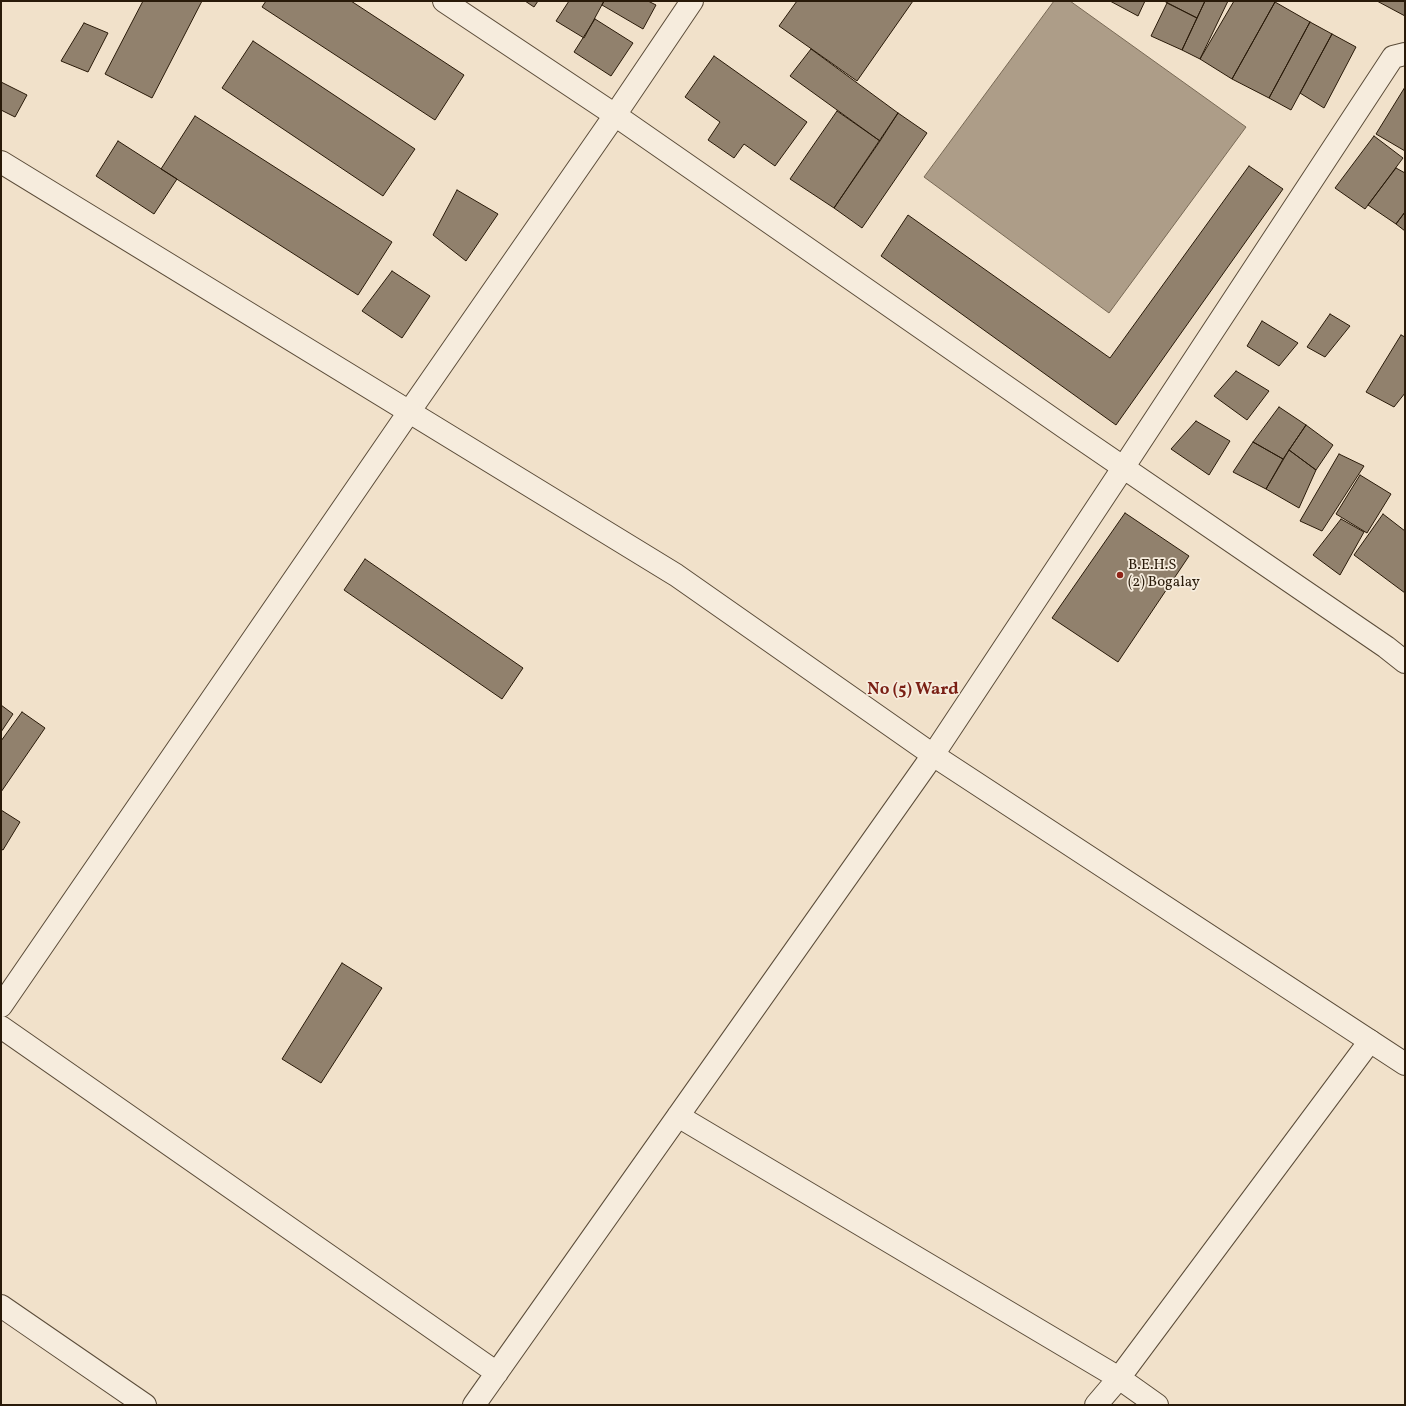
<!DOCTYPE html>
<style>
body{margin:0}
#map{position:relative;width:1406px;height:1406px;overflow:hidden;background:#f1e1ca;font-family:Vollkorn,serif}
canvas{display:block}
.frame{position:absolute;inset:0;border:2px solid #291a09;pointer-events:none}
</style>
<div id="map">
<canvas width="1406" height="1406"></canvas>
<div class="frame"></div>
</div>
<script>
const g = document.querySelector('canvas').getContext('2d');
g.lineJoin = 'round';
function fillPath(path, color) {
  g.fillStyle = color;
  g.fill(path, 'evenodd');
}
function toPath(rows) {
  const path = new Path2D();
  for (const r of rows) {
    path.moveTo(r[0], r[1]);
    for (let i = 2; i < r.length; i += 2) path.lineTo(r[i], r[i + 1]);
  }
  return path;
}
function strokePath(path, color, width, dash) {
  g.strokeStyle = color;
  g.lineWidth = width;
  g.lineCap = dash ? 'butt' : 'round';
  g.setLineDash(dash || []);
  g.stroke(path);
}
function drawText(font, color, halo, rows, align = 'center') {
  g.font = font + ' Vollkorn,serif';
  g.lineWidth = 3.5;
  g.setLineDash([]);
  g.textBaseline = 'middle';
  g.strokeStyle = halo;
  g.fillStyle = color;
  for (const [text, x, y, turn = 0] of rows) {
    g.save();
    g.translate(x, y);
    g.rotate((+turn || 0) * Math.PI / 180);
    g.textAlign = isNaN(turn) ? turn : align;
    if (halo) g.strokeText(text, 0, 0);
    g.fillText(text, 0, 0);
    g.restore();
  }
}
const water = toPath([
 [1054,1,1070,1,1246,127,1109,313,924,177,1054,1]
]);
fillPath(water, '#ad9d88');
strokePath(water, '#786955', 1);
const building = toPath([
 [143,1,202,1,152,98,105,74,143,1],
 [266,1,351,1,464,75,435,120,262,7,266,1],
 [525,1,538,1,534,7,525,1],
 [569,1,604,1,584,38,556,21,569,1],
 [604,1,648,1,656,5,643,29,602,5,604,1],
 [797,1,913,1,857,81,779,26,797,1],
 [1110,1,1145,1,1138,16,1110,1],
 [1164,1,1205,1,1197,18,1164,1],
 [1205,1,1228,1,1200,59,1182,50,1205,1],
 [1234,1,1273,1,1275,2,1232,79,1200,59,1234,1],
 [1377,1,1405,1,1405,16,1377,1],
 [1275,2,1310,22,1269,98,1232,79,1275,2],
 [1167,3,1197,18,1182,50,1151,36,1167,3],
 [595,19,633,43,611,76,574,52,595,19],
 [1310,22,1332,34,1291,110,1269,98,1310,22],
 [84,23,108,33,88,72,61,61,84,23],
 [1332,34,1356,47,1324,108,1300,93,1332,34],
 [253,41,415,149,383,196,222,88,253,41],
 [811,49,898,113,880,141,790,76,811,49],
 [714,56,807,122,775,166,744,144,734,158,708,140,720,122,685,97,714,56],
 [1,82,27,95,15,117,1,110,1,82],
 [1405,87,1405,151,1376,134,1405,87],
 [837,111,880,141,834,208,790,179,837,111],
 [898,113,927,133,862,228,834,208,898,113],
 [195,116,392,242,358,295,161,169,195,116],
 [1374,136,1403,158,1365,209,1335,188,1374,136],
 [118,141,177,179,154,214,96,176,118,141],
 [1249,166,1283,189,1116,425,881,256,908,215,1110,358,1249,166],
 [1396,168,1405,173,1405,212,1396,224,1368,205,1396,168],
 [457,190,498,214,466,261,433,235,457,190],
 [1405,212,1405,231,1396,224,1405,212],
 [392,271,430,296,402,338,362,311,392,271],
 [1330,314,1350,326,1325,357,1307,347,1330,314],
 [1262,321,1298,343,1279,366,1247,346,1262,321],
 [1401,335,1405,337,1405,393,1394,407,1366,392,1401,335],
 [1236,371,1269,391,1247,420,1214,396,1236,371],
 [1279,407,1306,425,1283,459,1253,442,1279,407],
 [1196,421,1230,441,1209,475,1171,449,1196,421],
 [1306,425,1333,445,1316,470,1289,450,1306,425],
 [1253,442,1283,459,1266,489,1233,472,1253,442],
 [1289,450,1316,470,1299,508,1266,489,1289,450],
 [1339,454,1364,466,1322,531,1300,521,1339,454],
 [1360,475,1391,494,1367,533,1336,514,1360,475],
 [1125,513,1189,556,1118,662,1052,618,1125,513],
 [1383,514,1405,531,1405,593,1354,555,1383,514],
 [1341,519,1364,532,1340,575,1313,555,1341,519],
 [365,559,523,668,502,699,344,590,365,559],
 [1,705,13,714,1,732,1,705],
 [22,712,45,728,1,792,1,741,22,712],
 [1,810,20,822,3,850,1,849,1,810],
 [342,963,382,988,321,1083,282,1059,342,963]
]);
fillPath(building, '#91816d');
strokePath(building, '#291a09', 1);
const minor = toPath([
 [444,1,615,115,1070,431,1386,647,1405,662],
 [409,412,615,115,692,1],
 [1,1027,497,1373],
 [678,1116,1119,1378,1370,1041],
 [1,1306,145,1405],
 [474,1405,933,755,1123,468,1393,57,1405,54],
 [1096,1405,1119,1378,1157,1405]
]);
const tertiary = toPath([
 [1,162,676,575,933,755,1405,1064],
 [1,1006,409,412]
]);
strokePath(minor, '#5b4c39', 24);
strokePath(tertiary, '#5b4c39', 24);
strokePath(minor, '#f6ecdd', 22);
strokePath(tertiary, '#f6ecdd', 22);
for (const [x, y, r, color] of [
 [1120,575,4,"#8f2418"]
]) {
  const dot = new Path2D();
  dot.arc(x, y, r, 0, 2 * Math.PI);
  g.fillStyle = color;
  g.fill(dot);
  strokePath(dot, '#f6ecdd', 1.5);
}
drawText('15px', '#291a09', '#f6ecdd', [
 ["B.E.H.S",1128,566],
 ["(2) Bogalay",1128,583]
], 'left');
drawText('bold 17px', '#7a1f14', '#f6ecdd', [
 ["No (5) Ward",913,691]
]);
</script>
